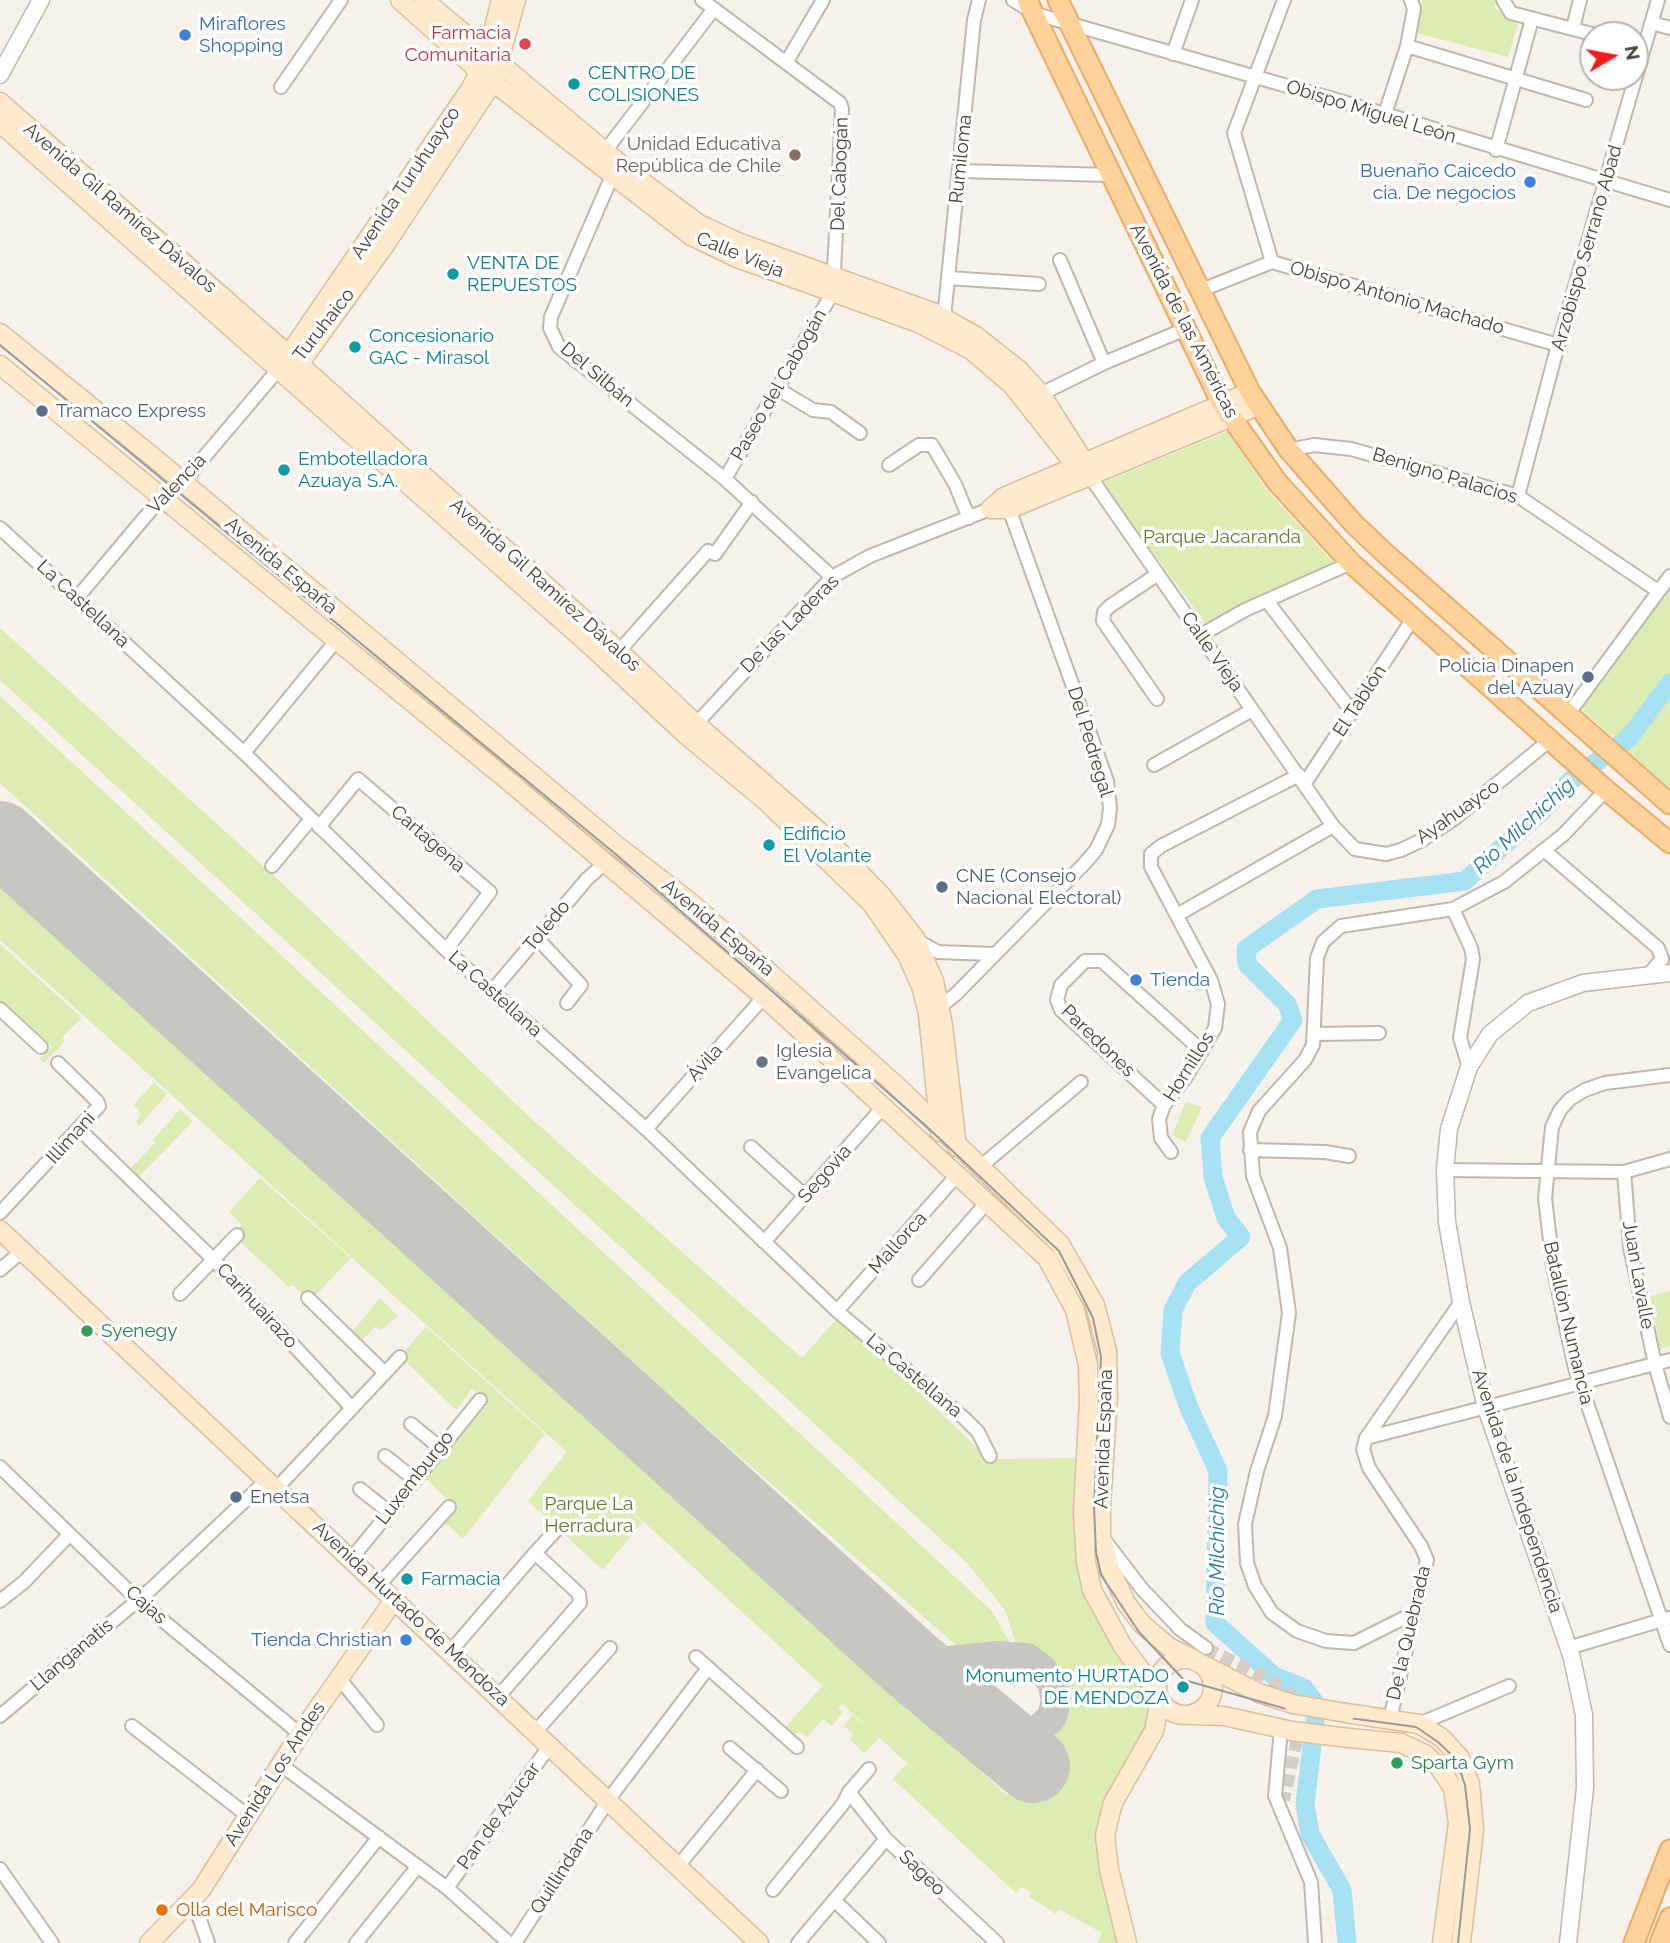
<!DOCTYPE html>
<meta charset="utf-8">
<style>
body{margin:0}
#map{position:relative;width:1670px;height:1943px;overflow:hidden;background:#f6f1eb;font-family:Raleway,sans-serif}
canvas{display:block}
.north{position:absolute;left:1579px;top:21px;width:70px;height:70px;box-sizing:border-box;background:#fff;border:2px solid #b7b3af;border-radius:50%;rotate:80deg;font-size:19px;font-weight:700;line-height:28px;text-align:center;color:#4b4138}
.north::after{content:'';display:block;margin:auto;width:24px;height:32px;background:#ff1a1e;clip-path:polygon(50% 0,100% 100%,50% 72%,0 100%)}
</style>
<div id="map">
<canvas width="1670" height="1943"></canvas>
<div class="north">N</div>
</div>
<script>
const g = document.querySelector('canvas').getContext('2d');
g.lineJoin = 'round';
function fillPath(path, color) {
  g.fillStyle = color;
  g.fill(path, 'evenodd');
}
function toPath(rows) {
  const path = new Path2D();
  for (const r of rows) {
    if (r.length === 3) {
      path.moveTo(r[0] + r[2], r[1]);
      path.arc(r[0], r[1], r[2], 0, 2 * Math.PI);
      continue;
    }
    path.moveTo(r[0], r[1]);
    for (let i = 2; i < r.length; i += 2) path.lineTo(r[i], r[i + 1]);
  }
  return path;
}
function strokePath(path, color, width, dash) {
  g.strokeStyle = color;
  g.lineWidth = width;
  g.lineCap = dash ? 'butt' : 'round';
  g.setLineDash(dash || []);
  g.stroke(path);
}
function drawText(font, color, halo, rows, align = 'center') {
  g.font = font + ' Raleway,sans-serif';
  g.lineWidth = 7;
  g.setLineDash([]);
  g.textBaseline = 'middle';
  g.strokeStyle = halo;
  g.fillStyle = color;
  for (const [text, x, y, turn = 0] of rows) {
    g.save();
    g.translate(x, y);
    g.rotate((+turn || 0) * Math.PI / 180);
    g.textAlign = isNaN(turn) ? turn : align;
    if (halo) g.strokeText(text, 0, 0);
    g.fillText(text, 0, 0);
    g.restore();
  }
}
fillPath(toPath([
 [1422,0,1496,0,1494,7,1518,25,1508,57,1417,33],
 [1228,431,1265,488,1333,562,1205,623,1102,483],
 [1670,581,1670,789,1581,709,1651,602],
 [0,628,269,871,535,1122,802,1358,839,1316,989,1459,1080,1458,1079,1542,1145,1682,1153,1715,1111,1802,1122,1943,1097,1943,1102,1933,1059,1909,1056,1914,1029,1897,1032,1892,1022,1887,1016,1893,893,1779,907,1764,934,1788,572,1456,642,1522,603,1570,528,1501,567,1452,0,940,0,883,1007,1795,1058,1744,1051,1736,1059,1718,1055,1684,1045,1667,1018,1649,1005,1610,969,1565,0,680],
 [0,696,992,1611,1010,1643,1009,1649,1005,1652,965,1653,674,1399,0,783],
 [0,944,82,1018,62,1037,65,1041,44,1063,40,1059,52,1047,43,1038,36,1040,0,1006],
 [154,1083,167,1094,138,1127,137,1120,141,1115,134,1104],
 [1186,1101,1202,1107,1186,1142,1172,1135],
 [180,1109,193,1121,139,1177,130,1169,155,1143,153,1140],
 [260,1178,351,1258,310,1301,293,1285,289,1287,233,1235,242,1225,229,1212],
 [1670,1291,1670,1346,1660,1349,1650,1296],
 [380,1298,398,1316,381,1330,376,1326,361,1341,353,1331],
 [426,1327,545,1434,463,1539,443,1521,454,1506,424,1477,471,1417,475,1420,489,1402,472,1389,456,1410,400,1356],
 [822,1686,842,1704,838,1709,842,1713,832,1726,823,1719,807,1737,800,1732,792,1736,784,1729],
 [853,1715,879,1738,864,1753,850,1739,853,1734,844,1726]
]), '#dcecb3');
strokePath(toPath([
 [1317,1706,1304,1688,1274,1676,1215,1623,1218,1471,1189,1408,1170,1353,1173,1310,1187,1283,1241,1237,1226,1218,1213,1177,1210,1138,1293,1020,1287,1004,1247,964,1246,949,1317,899,1465,881,1542,811,1570,781,1628,739,1670,683],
 [1315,1721,1305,1804,1310,1834,1342,1890,1347,1943]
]), '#a6e1f4', 19);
strokePath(toPath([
 [912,1665,996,1656,1027,1658,1042,1669,1053,1684,1056,1701,1052,1717,1016,1751]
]), '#c8c6c2', 30);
strokePath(toPath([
 [0,838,912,1665,1033,1766]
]), '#c8c6c2', 74);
strokePath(toPath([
 [1206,1648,1273,1681,1295,1698,1298,1711,1296,1744,1284,1800]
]), '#d4cec7', 12, [12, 6]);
const minor = toPath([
 [702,0,840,103,842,109,833,292,725,479],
 [1013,0,1036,14,1385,114,1670,200],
 [1503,0,1511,13,1596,35],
 [713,10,606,150,612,176,551,317,550,328,559,347,725,479,832,577],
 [1652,23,1670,28],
 [1573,28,1580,0],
 [1407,46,1586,100],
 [1173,54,1192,0],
 [786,63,823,0],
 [281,87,341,0],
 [1385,114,1407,46,1414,9,1411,0],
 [1496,150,1532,19],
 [960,171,1110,175],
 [1060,260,1104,363],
 [1272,262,1234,133,1284,0],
 [948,278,1039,284],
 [1199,291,1272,262,1558,345],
 [944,318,974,20,979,0],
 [778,389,813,410,831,412,860,433],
 [1041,394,1104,363,1188,328],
 [1289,450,1314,445,1351,449,1518,496,1658,591],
 [889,465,919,445,932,445,955,484,969,518],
 [1091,478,1333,826,1355,849,1386,854,1401,850,1422,840,1455,818,1550,740],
 [1518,496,1558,345,1658,0],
 [0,528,244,753,446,950,646,1129,837,1311,964,1418,978,1432,990,1456],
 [77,598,161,498,183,482,277,371],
 [1267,601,1353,713],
 [1201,635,1245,610,1351,563],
 [619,651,708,551,715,554,752,502],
 [1157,699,1103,621,1104,612,1110,606,1158,574],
 [1569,713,1670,576],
 [696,724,832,577,870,556,990,509],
 [244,753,335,642],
 [1154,765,1252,710],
 [1305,783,1414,617],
 [319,827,358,779,490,892,446,950],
 [1545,851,1658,948,1662,959,1650,973],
 [272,866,311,819],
 [1453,909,1471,948,1473,959,1460,1038,1469,1067],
 [1177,915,1333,826],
 [537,938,581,985,567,1003],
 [918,941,938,952,994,954],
 [492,991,587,879,604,864],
 [0,1009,41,1047],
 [936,1010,956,994,1084,864,1096,850,1108,825,1110,808,1107,781,1007,503],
 [1316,1034,1379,1033],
 [1670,1075,1605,1083,1585,1090,1570,1099,1560,1110,1552,1127,1545,1198,1553,1266,1575,1368,1670,1645],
 [1164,1105,1061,1010,1057,1000,1061,985,1085,961,1102,961,1202,1051],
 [79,1129,213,1259,352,1408],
 [646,1129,764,997],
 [751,1147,805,1196],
 [1250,1150,1325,1152,1349,1156],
 [1171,1152,1161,1138,1159,1119,1164,1105,1186,1077,1215,1028,1218,1004,1211,980,1151,867,1151,854,1161,846,1299,775],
 [980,1167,1081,1082],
 [1445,1170,1624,1172,1670,1159],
 [1624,1172,1630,1247,1655,1364,1670,1417],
 [0,1213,99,1106,97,1101,58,1063],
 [764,1242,884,1106],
 [0,1270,22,1251],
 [919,1280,988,1201],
 [180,1294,237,1235],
 [308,1298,385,1373],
 [837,1311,958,1174],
 [411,1424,439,1447],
 [1366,1438,1670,1360],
 [385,1456,414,1479],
 [0,1467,138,1600,300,1734],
 [276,1489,400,1357],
 [360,1489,389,1512],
 [1106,1542,1142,1589,1180,1629,1206,1648],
 [535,1553,558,1528],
 [352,1558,480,1400],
 [379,1585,449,1507],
 [0,1601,24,1582,69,1535],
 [1414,1613,1354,1643,1326,1641,1297,1631,1272,1613,1255,1586,1247,1563,1245,1524,1257,1471,1275,1416,1289,1313,1280,1248,1253,1176,1250,1132,1259,1111,1305,1060,1313,1045,1317,958,1323,942,1341,926,1453,909,1504,882,1563,835,1606,790],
 [1568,1648,1669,1618],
 [450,1652,535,1553,579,1594,580,1603,498,1697],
 [696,1657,797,1747],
 [339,1678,377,1725],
 [0,1716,150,1590,267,1480],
 [1390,1719,1427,1560,1421,1546,1369,1468,1363,1449,1366,1438,1461,1302],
 [1419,1724,1509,1686],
 [132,1726,248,1816],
 [1281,1729,1275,1796,1311,1882,1315,1943],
 [536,1731,610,1648],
 [730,1748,781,1791],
 [281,1765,447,1888,509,1943],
 [869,1769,849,1792,886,1839],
 [679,1865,757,1770],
 [0,1869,52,1943],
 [447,1888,551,1744],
 [773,1890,843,1804,849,1792],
 [193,1900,208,1943],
 [834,1900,879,1943],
 [295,1943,379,1837],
 [356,1943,418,1866],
 [515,1943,609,1799,708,1668],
 [798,1943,886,1839,997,1943]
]);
const tertiary = toPath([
 [0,75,41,0],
 [1568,1943,1585,1788,1584,1715,1572,1658,1486,1408,1461,1302,1447,1222,1445,1170,1449,1129,1469,1067,1490,1034,1528,1003,1583,983,1670,973]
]);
const secondary = toPath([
 [400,0,480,72,691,236,737,258,916,322,971,350,1012,385,1076,466,1091,478],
 [424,0,637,178,699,224,740,243,935,313,976,336,1019,370,1041,394,1088,468],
 [0,102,299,364,619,651,696,724,821,833,882,896,915,938,934,981,943,1025,957,1147],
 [0,123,593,648,686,735,767,802,872,904,907,955,921,986,928,1014,940,1132],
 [0,333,164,466,616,845,690,902,896,1085,1060,1244,1095,1305,1107,1351,1108,1398,1101,1505,1101,1536,1110,1568,1126,1603,1142,1624,1169,1647,1195,1660],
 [283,363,471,88,487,55,501,0],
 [0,365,511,783,764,997,1047,1258,1075,1310,1088,1365,1089,1400,1083,1513,1086,1562,1092,1590,1122,1645,1157,1692],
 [289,367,299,364,385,245,493,82,516,0],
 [990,509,1010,509,1258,406],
 [990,509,1004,497,1250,392],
 [0,1230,759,1943],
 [1185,1687,28],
 [1204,1665,1259,1693,1293,1704],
 [1346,1713,1419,1724,1442,1738,1460,1758,1470,1784,1474,1830,1461,1943],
 [1192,1715,1224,1716,1292,1731],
 [1349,1738,1401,1743,1425,1754,1439,1767,1453,1788,1458,1823,1442,1943],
 [149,1943,201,1890,300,1734,394,1600],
 [1127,1943,1109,1869,1105,1835,1113,1803,1154,1731,1160,1700]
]);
const primary = toPath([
 [1027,0,1222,404,1277,482,1351,563,1606,790,1670,843],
 [1058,0,1250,392,1289,450,1354,524,1388,556,1670,804],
 [1634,1943,1670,1850],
 [1660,1943,1670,1918]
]);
strokePath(minor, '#c2b7ad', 16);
strokePath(tertiary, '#c2b7ad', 19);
strokePath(secondary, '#dbbf9c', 21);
strokePath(primary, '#eaac66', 23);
strokePath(minor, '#fff', 12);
strokePath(tertiary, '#fff', 16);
strokePath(secondary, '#ffeacd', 18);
strokePath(primary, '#ffd29c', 19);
strokePath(toPath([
 [0,345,619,857,926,1126,1059,1251,1093,1318,1101,1357,1094,1507,1096,1552,1101,1575,1139,1632,1184,1680,1290,1710,1416,1727,1438,1742,1456,1759,1465,1785,1470,1829,1458,1943]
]), '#9a9a9a', 2);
const secondaryBridge = toPath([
 [1293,1704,1346,1713],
 [1292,1731,1349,1738]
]);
strokePath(secondaryBridge, '#dbbf9c', 21, []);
strokePath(secondaryBridge, '#ffeacd', 18);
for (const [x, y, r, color] of [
 [185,35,7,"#3f7fe0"],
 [525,44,7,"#e0444e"],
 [574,84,7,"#0f9aa8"],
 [795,155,7,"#8d6e63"],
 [1530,182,7,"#3f7fe0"],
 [453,274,7,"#0f9aa8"],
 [355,347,7,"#0f9aa8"],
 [42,411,7,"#5c6f8a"],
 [284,470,7,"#0f9aa8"],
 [1588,677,7,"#5c6f8a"],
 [769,845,7,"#0f9aa8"],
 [942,887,7,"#5c6f8a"],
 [1136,980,7,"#3f7fe0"],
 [762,1062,7,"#6b7280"],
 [87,1331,7,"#2e9e5b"],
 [236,1497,7,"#5c6f8a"],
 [407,1579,7,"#0f9aa8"],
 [406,1640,7,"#3f7fe0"],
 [1183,1687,7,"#0f9aa8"],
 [1397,1763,7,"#2e9e5b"],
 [162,1910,7,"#e8710a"]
]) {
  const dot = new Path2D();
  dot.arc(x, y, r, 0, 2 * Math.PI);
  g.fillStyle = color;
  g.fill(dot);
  strokePath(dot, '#fff', 2.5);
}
drawText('19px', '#366cbe', '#fff', [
 ["Miraflores",199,24],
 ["Shopping",199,46],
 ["Buenaño Caicedo",1516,171,"right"],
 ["cia. De negocios",1516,193,"right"],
 ["Tienda",1150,980],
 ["Tienda Christian",392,1640,"right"]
], 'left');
drawText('19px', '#be3a42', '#fff', [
 ["Farmacia",511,33],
 ["Comunitaria",511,55]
], 'right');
drawText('19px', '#0d838f', '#fff', [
 ["CENTRO DE",588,73],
 ["COLISIONES",588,95],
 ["VENTA DE",467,263],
 ["REPUESTOS",467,285],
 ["Concesionario",369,336],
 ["GAC - Mirasol",369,358],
 ["Embotelladora",298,459],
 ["Azuaya S.A.",298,481],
 ["Edificio",783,834],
 ["El Volante",783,856],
 ["Farmacia",421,1579],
 ["Monumento HURTADO",1169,1676,"right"],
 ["DE MENDOZA",1169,1698,"right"]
], 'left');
drawText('19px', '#4b4138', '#fff', [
 ["Obispo Miguel León",1371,112,17],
 ["Rumiloma",961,159,-84],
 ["Del Cabogán",840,174,-88],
 ["Avenida Turuhuayco",406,183,-56],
 ["Avenida Gil Ramírez Dávalos",120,208,41],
 ["Arzobispo Serrano Abad",1587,248,-74],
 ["Calle Vieja",740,255,22],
 ["Obispo Antonio Machado",1397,298,16],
 ["Avenida de las Américas",1184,321,63],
 ["Turuhaico",324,325,-52],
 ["Del Silbán",597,375,40],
 ["Paseo del Cabogán",779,385,-60],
 ["Benigno Palacios",1445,476,17],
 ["Valencia",177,484,-46],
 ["Avenida España",281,566,40],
 ["Avenida Gil Ramírez Dávalos",545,585,42],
 ["La Castellana",83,604,43],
 ["De las Laderas",790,624,-45],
 ["Calle Vieja",1212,652,55],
 ["El Tablón",1360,701,-57],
 ["Del Pedregal",1090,742,73],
 ["Ayahuayco",1458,812,-35],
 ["Cartagena",428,839,41],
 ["Toledo",547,926,-50],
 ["Avenida España",718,928,40],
 ["La Castellana",495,994,42],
 ["Paredones",1098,1041,44],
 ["Ávila",705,1063,-48],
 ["Hornillos",1189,1067,-58],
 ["Illimani",71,1138,-48],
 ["Segovia",825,1174,-49],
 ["Mallorca",898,1243,-48],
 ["Juan Lavalle",1638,1275,80],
 ["Carihuairazo",257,1306,47],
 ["Batallón Numancia",1568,1323,77],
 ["La Castellana",914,1376,40],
 ["Avenida España",1104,1439,-88],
 ["Luxemburgo",415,1478,-52],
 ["Avenida de la Independencia",1517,1491,72],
 ["Cajas",146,1605,41],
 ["Avenida Hurtado de Mendoza",411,1614,43],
 ["De la Quebrada",1409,1633,-77],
 ["Llanganatis",72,1655,-40],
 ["Avenida Los Andes",275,1774,-57],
 ["Pan de Azucar",499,1816,-54],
 ["Quillindana",562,1871,-57],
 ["Sageo",922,1873,44]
]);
drawText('19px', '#785e54', '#fff', [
 ["Unidad Educativa",781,144],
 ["República de Chile",781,166]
], 'right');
drawText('19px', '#4e5e75', '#fff', [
 ["Tramaco Express",56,411],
 ["Policia Dinapen",1574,666,"right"],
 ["del Azuay",1574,688,"right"],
 ["CNE (Consejo",956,876],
 ["Nacional Electoral)",956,898],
 ["Enetsa",250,1497]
], 'left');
drawText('19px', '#588127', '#fff', [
 ["Parque Jacaranda",1222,537],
 ["Parque La",589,1504],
 ["Herradura",589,1526]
]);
drawText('19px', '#5b616d', '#fff', [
 ["Iglesia",776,1051],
 ["Evangelica",776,1073]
], 'left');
drawText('19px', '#27864d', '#fff', [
 ["Syenegy",101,1331],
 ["Sparta Gym",1411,1763]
], 'left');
drawText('19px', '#c56008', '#fff', [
 ["Olla del Marisco",176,1910]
], 'left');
drawText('italic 21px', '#267d9b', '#fff', [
 ["Río Milchichig",1524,826,-43],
 ["Río Milchichig",1218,1551,-90]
]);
</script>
